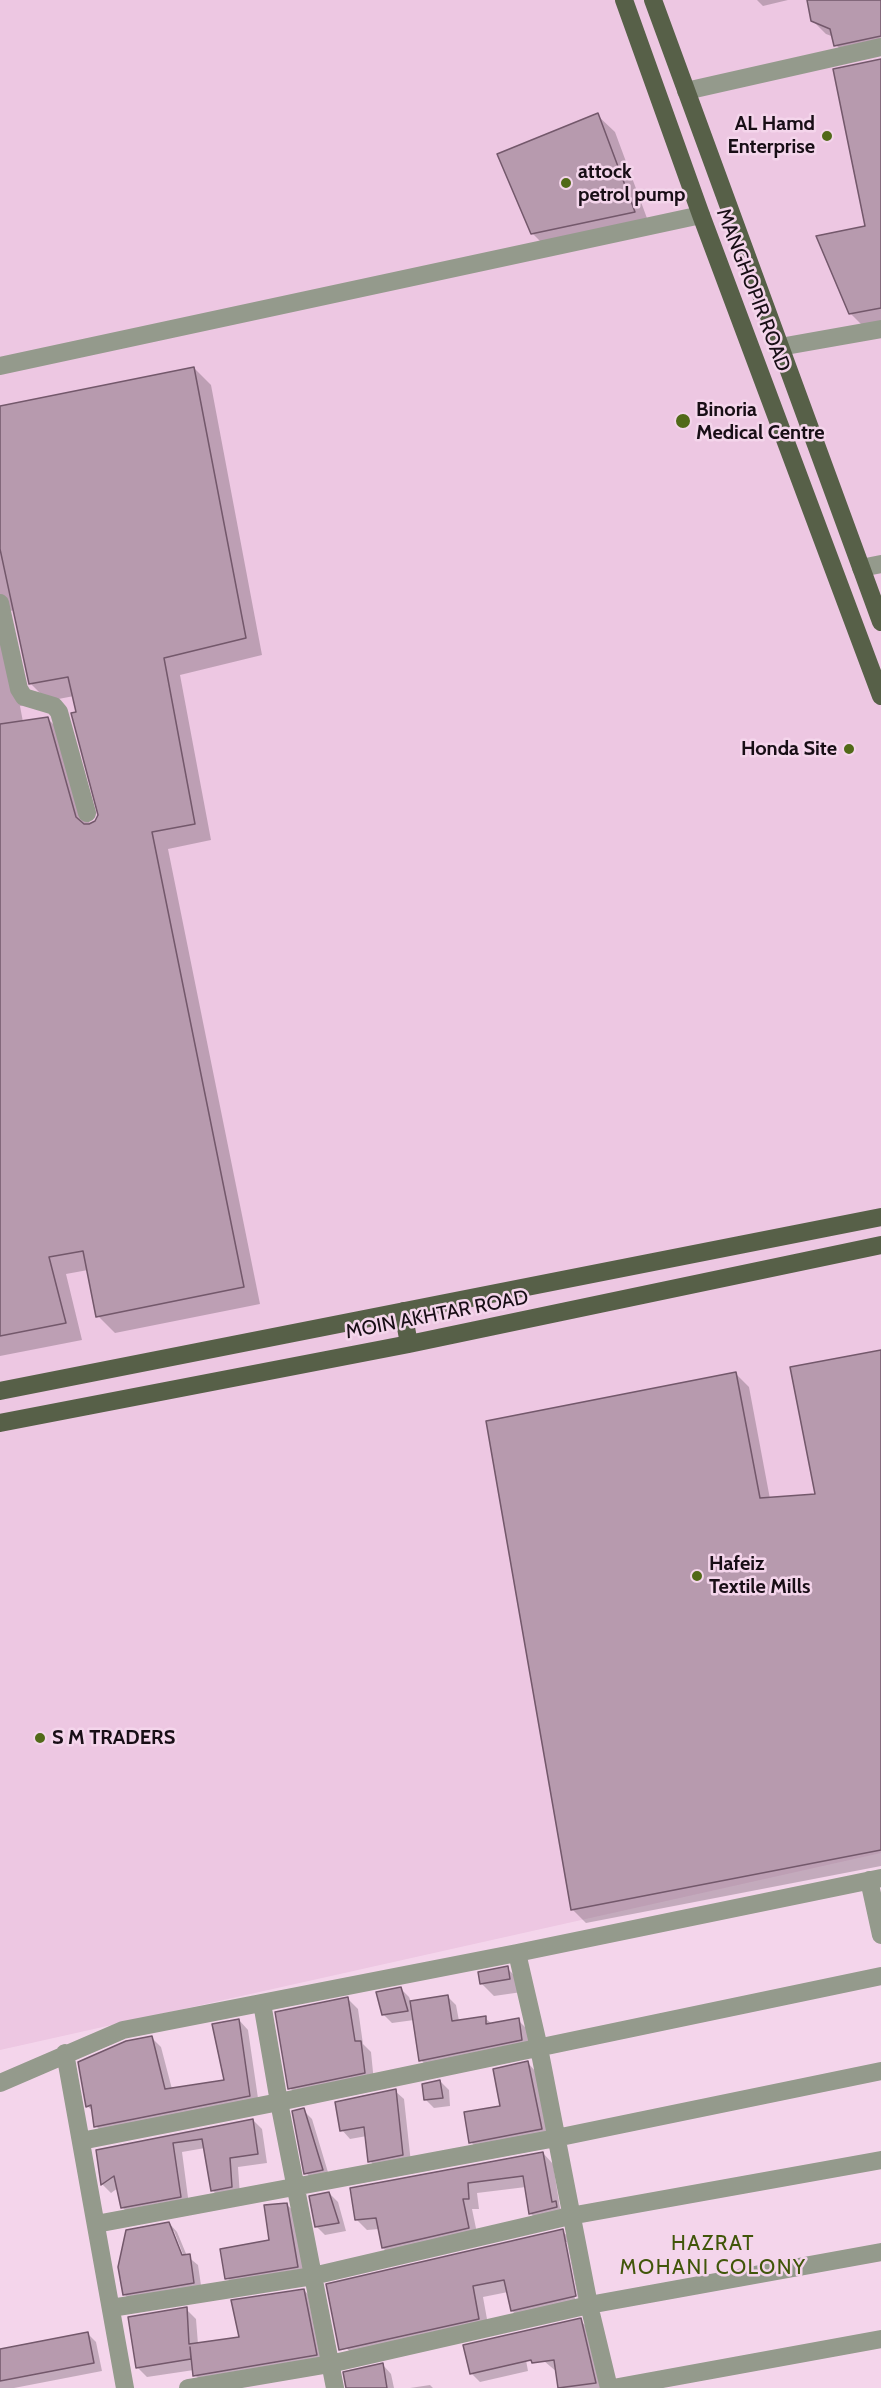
<!DOCTYPE html>
<style>
body{margin:0}
canvas{display:block;background:#f4d5eb}
</style>
<canvas width="881" height="2388"></canvas>
<script>
const g = document.querySelector('canvas').getContext('2d');
g.lineJoin = 'round';
function fillPath(path, color) {
  g.fillStyle = color;
  g.fill(path, 'evenodd');
}
function toPath(rows) {
  const path = new Path2D();
  for (const r of rows) {
    path.moveTo(r[0], r[1]);
    for (let i = 2; i < r.length; i += 2) path.lineTo(r[i], r[i + 1]);
  }
  return path;
}
function strokePath(path, color, width, dash) {
  g.strokeStyle = color;
  g.lineWidth = width;
  g.lineCap = dash ? 'butt' : 'round';
  g.setLineDash(dash || []);
  g.stroke(path);
}
function drawText(font, color, halo, rows, align = 'center') {
  g.font = font + ' Cabin,sans-serif';
  g.lineWidth = 5;
  g.setLineDash([]);
  g.textBaseline = 'middle';
  g.strokeStyle = halo;
  g.fillStyle = color;
  for (const [text, x, y, turn = 0] of rows) {
    g.save();
    g.translate(x, y);
    g.rotate((+turn || 0) * Math.PI / 180);
    g.textAlign = isNaN(turn) ? turn : align;
    if (halo) g.strokeText(text, 0, 0);
    g.fillText(text, 0, 0);
    g.restore();
  }
}
fillPath(toPath([
 [0,0,881,0,881,1853,0,2050]
]), '#edc7e2');
fillPath(toPath([
 [757,0,788,0,763,6],
 [808,0,881,0,881,51,849,58,836,45,834,37,826,34,813,21],
 [881,60,881,323,864,327,850,313,867,227],
 [597,115,615,132,651,229,550,251,532,233],
 [194,368,211,385,262,655,180,675,211,840,168,849,260,1304,115,1333,98,1316,88,1270,66,1274,82,1340,0,1356,0,407],
 [15,610,31,684,48,701,74,696,99,810,97,821,90,825,65,736,48,719,23,722,20,706,24,705,10,611],
 [881,1351,881,1866,586,1923,573,1910,487,1422,736,1374,749,1387,770,1499,817,1495],
 [507,1968,520,1981,522,1992,494,1996,481,1983],
 [401,1989,409,1997,411,2002,447,1996,456,2005,459,2021,485,2018,492,2024,518,2020,527,2029,530,2048,429,2069,421,2060,414,2020,392,2023,383,2014],
 [348,1999,358,2009,363,2044,371,2052,374,2082,299,2098,290,2088],
 [239,2020,248,2030,259,2105,105,2136,96,2126,94,2112,87,2106,151,2037,161,2047,172,2089,225,2081],
 [528,2063,536,2072,550,2138,479,2151,471,2142,502,2108],
 [440,2081,449,2090,450,2106,434,2108,425,2099],
 [395,2091,404,2099,411,2163,378,2170,370,2161,367,2136,350,2139,342,2130],
 [303,2110,312,2119,330,2179,315,2182,306,2173],
 [253,2120,262,2129,267,2163,238,2167,240,2196,221,2199,212,2190,205,2148,182,2152,189,2205,131,2216,122,2207,118,2188,111,2193,102,2184,97,2151],
 [543,2153,553,2164,560,2208,566,2213,541,2224,530,2213,526,2187,477,2193,479,2209,472,2209,478,2238,393,2258,383,2248,379,2229,367,2230,357,2220],
 [329,2193,338,2202,346,2231,325,2235,316,2226],
 [287,2205,296,2213,306,2275,235,2286,227,2278,271,2241],
 [169,2223,177,2232,187,2256,198,2265,202,2292,133,2303,124,2294],
 [171,2231,174,2231,186,2262,184,2263],
 [562,2231,574,2242,586,2308,524,2322,512,2311,508,2292,483,2297,489,2330,350,2352,339,2340],
 [564,2242,567,2242,579,2304,576,2304],
 [304,2290,314,2301,326,2365,205,2385,195,2375,194,2370,147,2377,137,2367,186,2309,196,2319,198,2344,241,2338],
 [580,2320,592,2332,605,2388,560,2388,557,2372,544,2361],
 [88,2334,96,2342,102,2371,14,2388,0,2388,0,2350],
 [523,2344,528,2371,480,2382,471,2373],
 [383,2365,391,2374,394,2388,361,2388],
 [430,2385,433,2388,410,2388]
]), '#0003');
const building = toPath([
 [807,0,881,0,881,36,834,46,830,29,811,21,807,0],
 [881,59,881,308,849,314,816,236,865,226,833,69,881,59],
 [598,113,635,212,531,234,497,154,598,113],
 [194,367,246,638,164,658,195,824,152,832,244,1287,96,1317,83,1251,49,1257,66,1323,0,1336,0,724,48,717,76,817,84,824,89,824,95,821,98,815,71,713,76,712,68,677,29,684,0,549,0,406,194,367],
 [881,1350,881,1850,571,1910,486,1421,736,1372,760,1498,815,1494,790,1367,881,1350],
 [508,1966,510,1979,480,1984,478,1972,508,1966],
 [401,1987,408,2011,382,2015,376,1992,401,1987],
 [448,1995,452,2021,486,2016,486,2024,519,2018,522,2040,419,2061,410,2001,448,1995],
 [348,1997,355,2041,361,2041,365,2073,288,2089,275,2012,348,1997],
 [239,2019,250,2096,94,2127,91,2105,86,2107,78,2062,126,2041,152,2036,165,2089,224,2080,212,2024,239,2019],
 [528,2061,542,2129,469,2143,464,2112,500,2106,493,2069,528,2061],
 [440,2080,443,2098,424,2100,422,2084,440,2080],
 [396,2089,403,2155,368,2162,364,2127,340,2131,335,2102,396,2089],
 [304,2108,323,2170,304,2174,292,2111,304,2108],
 [253,2119,258,2154,230,2158,232,2187,211,2191,202,2139,173,2143,181,2197,121,2208,114,2176,101,2185,96,2150,253,2119],
 [543,2152,552,2202,556,2201,557,2207,529,2214,523,2176,468,2183,469,2199,463,2199,469,2228,382,2248,376,2218,355,2220,350,2188,543,2152],
 [329,2192,339,2223,315,2227,309,2196,329,2192],
 [287,2203,298,2267,225,2279,220,2249,269,2240,264,2205,287,2203],
 [169,2222,182,2255,190,2254,194,2283,123,2295,118,2267,126,2230,169,2222],
 [563,2229,576,2296,511,2311,504,2280,473,2286,479,2319,339,2350,326,2284,563,2229],
 [304,2289,317,2355,193,2376,190,2347,191,2359,136,2368,128,2317,187,2307,189,2344,239,2337,231,2300,304,2289],
 [581,2318,596,2383,558,2388,554,2360,532,2363,531,2360,470,2374,463,2345,581,2318],
 [88,2332,94,2363,0,2381,0,2349,88,2332],
 [383,2363,387,2388,346,2388,343,2372,383,2363]
]);
fillPath(building, '#b79aae');
strokePath(building, '#73586b', 1.5);
strokePath(toPath([
 [686,91,881,47],
 [780,347,881,329],
 [0,366,701,215],
 [861,568,881,564],
 [0,603,19,689,24,697,54,706,59,712,87,813],
 [869,1880,881,1935],
 [517,1953,539,2048,589,2305,609,2388],
 [262,2003,279,2102,335,2388],
 [65,2053,125,2388],
 [0,2083,123,2030,517,1953,881,1878],
 [81,2141,279,2102,881,1976],
 [96,2224,556,2138,881,2071],
 [111,2308,313,2276,570,2216,881,2160],
 [188,2388,330,2364,589,2305,881,2252],
 [613,2388,881,2339]
]), '#949a8c', 18);
strokePath(toPath([
 [624,0,701,215,881,696],
 [653,0,881,622],
 [403,1311,409,1344],
 [0,1391,881,1217],
 [0,1423,409,1344,881,1245]
]), '#576048', 18);
for (const [x, y, r, color] of [
 [827,136,6,"#516918"],
 [566,183,6,"#516918"],
 [683,421,8,"#516918"],
 [849,749,6,"#516918"],
 [697,1576,6,"#516918"],
 [40,1738,6,"#516918"]
]) {
  const dot = new Path2D();
  dot.arc(x, y, r, 0, 2 * Math.PI);
  g.fillStyle = color;
  g.fill(dot);
  strokePath(dot, '#f4d5eb', 2);
}
drawText('bold 20px', '#180e16', '#f4d5eb', [
 ["AL Hamd",815,124,"right"],
 ["Enterprise",815,147,"right"],
 ["attock",578,172],
 ["petrol pump",578,195],
 ["Binoria",696,410],
 ["Medical Centre",696,433],
 ["Honda Site",837,749,"right"],
 ["Hafeiz",709,1564],
 ["Textile Mills",709,1587],
 ["S M TRADERS",52,1738]
], 'left');
drawText('20px', '#180e16', '#f4d5eb', [
 ["MANGHOPIR ROAD",753,290,69],
 ["MOIN AKHTAR ROAD",437,1315,-11]
]);
g.letterSpacing = '1.5px';
drawText('21px', '#41560a', '#f4d5eb', [
 ["HAZRAT",713,2244],
 ["MOHANI COLONY",713,2268]
]);
g.letterSpacing = '0px';
</script>
